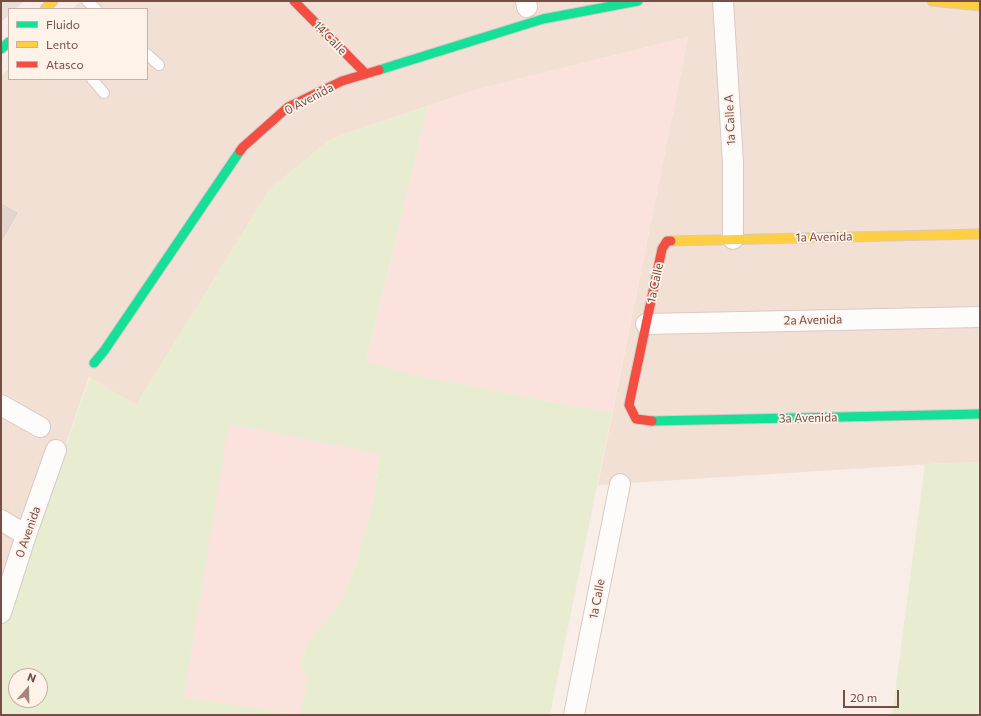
<!DOCTYPE html>
<style>
body{margin:0}
#map{position:relative;width:981px;height:716px;overflow:hidden;background:#f8eee7;font-family:Commissioner,sans-serif}
canvas{display:block}
.frame{position:absolute;inset:0;border:2px solid #764e46;pointer-events:none}
.legend{position:absolute;left:8px;top:8px;width:140px;height:72px;box-sizing:border-box;background:#fff2e9;border:1px solid #c8b0a8;margin:0;padding:5px 7px;list-style:none;font-size:12px;color:#764e46}
.legend li{display:flex;align-items:center;gap:8px;height:20px}
.legend b{width:20px;border:1px solid #c8b0a8}
.north{position:absolute;left:8px;top:668px;width:40px;height:40px;box-sizing:border-box;background:#fff2e9;border:1px solid #c8b0a8;border-radius:50%;rotate:20deg;font-size:11px;font-weight:700;line-height:16px;text-align:center;color:#764e46}
.north::after{content:'';display:block;margin:auto;width:14px;height:18px;background:#a4867e;clip-path:polygon(50% 0,100% 100%,50% 72%,0 100%)}
.scale{position:absolute;left:843px;top:690px;width:56px;height:18px;box-sizing:border-box;border:2px solid #764e46;border-top:0;padding-left:5px;font-size:12px;line-height:14px;white-space:nowrap;color:#764e46;-webkit-text-stroke:3px #fff2e9;paint-order:stroke}
</style>
<div id="map">
<canvas width="981" height="716"></canvas>
<div class="frame"></div>
<ul class="legend">
<li><b style="height:5px;background:#16e098"></b>Fluido</li>
<li><b style="height:5px;background:#ffcf43"></b>Lento</li>
<li><b style="height:5px;background:#f24e42"></b>Atasco</li>
</ul>
<div class="north">N</div>
<div class="scale">20 m</div>
</div>
<script>
const g = document.querySelector('canvas').getContext('2d');
g.lineJoin = 'round';
function fillPath(path, color) {
  g.fillStyle = color;
  g.fill(path, 'evenodd');
}
function toPath(rows) {
  const path = new Path2D();
  for (const r of rows) {
    path.moveTo(r[0], r[1]);
    for (let i = 2; i < r.length; i += 2) path.lineTo(r[i], r[i + 1]);
  }
  return path;
}
function strokePath(path, color, width, dash) {
  g.strokeStyle = color;
  g.lineWidth = width;
  g.lineCap = dash ? 'butt' : 'round';
  g.setLineDash(dash || []);
  g.stroke(path);
}
function drawText(font, color, halo, rows, align = 'center') {
  g.font = font + ' Commissioner,sans-serif';
  g.lineWidth = 3.5;
  g.setLineDash([]);
  g.textBaseline = 'middle';
  g.strokeStyle = halo;
  g.fillStyle = color;
  for (const [text, x, y, turn = 0] of rows) {
    g.save();
    g.translate(x, y);
    g.rotate((+turn || 0) * Math.PI / 180);
    g.textAlign = isNaN(turn) ? turn : align;
    if (halo) g.strokeText(text, 0, 0);
    g.fillText(text, 0, 0);
    g.restore();
  }
}
fillPath(toPath([
 [81,1,980,1,980,462,947,463,598,485,688,37,471,91,331,139,270,189,136,405,89,377,1,632,1,76,9,69,9,79,147,79,147,9,72,9]
]), '#f3e0d5');
fillPath(toPath([
 [688,37,612,413,423,377,366,363,428,106,471,91],
 [228,424,380,453,371,510,356,563,343,598,325,622,307,644,300,667,308,677,300,715,184,697]
]), '#fce2dd');
fillPath(toPath([
 [1,1,24,1,16,9,9,9,9,15,1,22]
]), '#eaded9');
fillPath(toPath([
 [428,106,366,362,423,377,612,413,550,715,300,715,308,677,300,667,307,644,325,622,343,598,356,563,371,510,380,454,229,424,184,697,300,715,1,715,1,632,90,377,136,405,270,189,331,139],
 [16,676,40,676,40,700,16,700],
 [980,462,980,715,892,715,925,464]
]), '#e8edd1');
const building = toPath([
 [1,204,17,213,1,241,1,204]
]);
fillPath(building, '#e4d4cf');
strokePath(building, '#e0cfc9', 1);
const lane = toPath([
 [87,1,96,9],
 [147,54,159,65],
 [92,79,104,93]
]);
const street = toPath([
 [526,1,527,7],
 [723,1,733,163,733,239],
 [646,324,980,317],
 [1,405,40,427],
 [1,520,26,535],
 [1,613,26,535,56,450],
 [574,715,620,484]
]);
const fast = toPath([
 [1,49,9,42],
 [379,70,543,19,638,1],
 [94,363,104,351,240,151],
 [652,421,980,414]
]);
const slow = toPath([
 [932,1,980,6],
 [45,9,53,1],
 [671,241,980,234]
]);
const jam = toPath([
 [294,1,366,74],
 [240,151,243,147,288,107,342,81,379,70],
 [652,421,636,419,629,405,662,249,667,241,671,241]
]);
strokePath(lane, '#d9cac5', 12);
strokePath(street, '#d9cac5', 22);
strokePath(fast, '#d8c9c4', 11);
strokePath(slow, '#d8c9c4', 11);
strokePath(jam, '#d8c9c4', 11);
strokePath(lane, '#fefcfb', 10);
strokePath(street, '#fefcfb', 20);
strokePath(fast, '#16e098', 9);
strokePath(slow, '#ffcf43', 9);
strokePath(jam, '#f24e42', 9);
drawText('12px', '#764e46', '#fff2e9', [
 ["14 Calle",330,38,46],
 ["0 Avenida",309,99,-28],
 ["1a Calle A",730,120,-93],
 ["1a Avenida",824,237,-1],
 ["1a Calle",655,283,-78],
 ["2a Avenida",813,320,-1],
 ["3a Avenida",808,418,-1],
 ["0 Avenida",28,532,-71],
 ["1a Calle",597,599,-79]
]);
</script>
